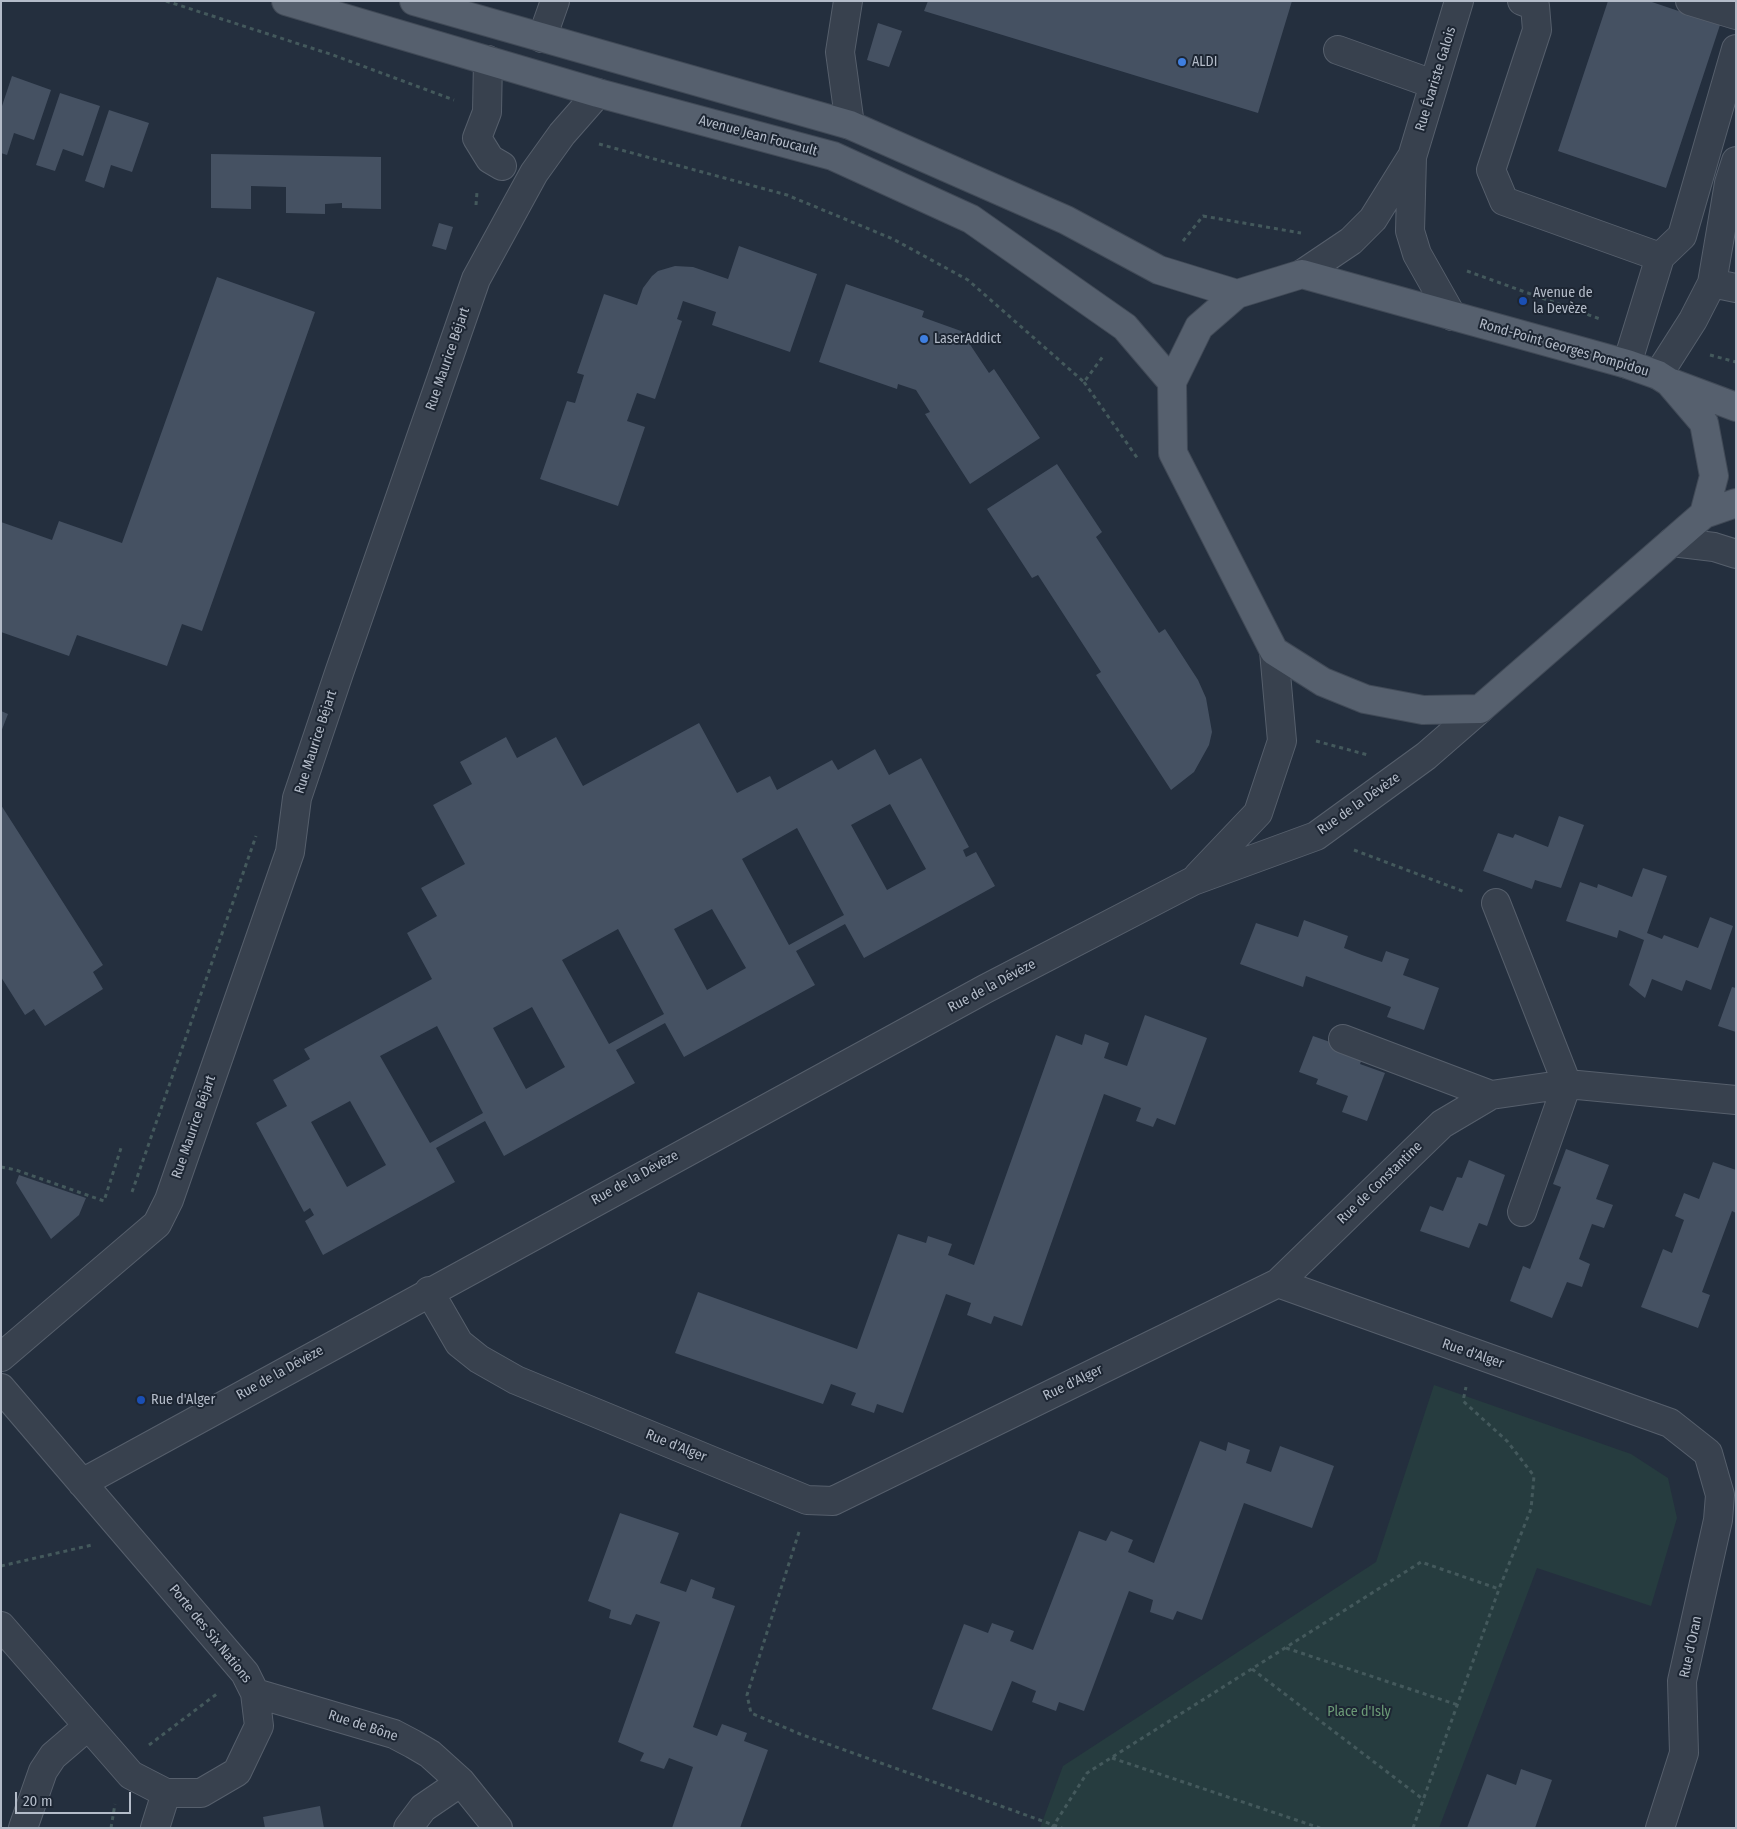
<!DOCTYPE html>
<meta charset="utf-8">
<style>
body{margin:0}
#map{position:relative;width:1737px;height:1829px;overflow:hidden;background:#242f3e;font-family:"Fira Sans Condensed",sans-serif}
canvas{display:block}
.frame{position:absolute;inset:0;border:2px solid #b4bcc9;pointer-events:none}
.scale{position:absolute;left:15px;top:1792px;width:116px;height:22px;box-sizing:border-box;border:2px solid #b4bcc9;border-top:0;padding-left:6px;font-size:15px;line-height:18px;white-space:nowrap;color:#b4bcc9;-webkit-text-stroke:4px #1d2633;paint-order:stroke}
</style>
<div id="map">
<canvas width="1737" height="1829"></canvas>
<div class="frame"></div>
<div class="scale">20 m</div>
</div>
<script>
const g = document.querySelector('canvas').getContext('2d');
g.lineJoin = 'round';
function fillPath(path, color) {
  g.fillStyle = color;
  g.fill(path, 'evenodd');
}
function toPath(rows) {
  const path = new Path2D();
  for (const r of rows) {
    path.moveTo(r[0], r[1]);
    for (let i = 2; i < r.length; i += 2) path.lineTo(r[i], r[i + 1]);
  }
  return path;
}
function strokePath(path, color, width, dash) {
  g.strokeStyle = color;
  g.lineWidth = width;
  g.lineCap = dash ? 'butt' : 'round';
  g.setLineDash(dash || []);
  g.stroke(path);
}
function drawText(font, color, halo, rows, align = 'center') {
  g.font = font + ' "Fira Sans Condensed",sans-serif';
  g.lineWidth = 4;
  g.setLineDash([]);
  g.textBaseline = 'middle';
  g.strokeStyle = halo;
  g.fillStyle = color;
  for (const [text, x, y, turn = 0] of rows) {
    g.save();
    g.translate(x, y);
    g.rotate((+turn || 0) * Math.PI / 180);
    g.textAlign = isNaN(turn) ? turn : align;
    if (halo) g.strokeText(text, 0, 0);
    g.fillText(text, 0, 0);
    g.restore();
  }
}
fillPath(toPath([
 [1434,1385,1631,1454,1668,1478,1677,1518,1651,1606,1537,1568,1439,1828,1040,1828,1063,1766,1376,1562]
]), '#263c3f');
fillPath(toPath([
 [928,1,1292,1,1258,113,924,11],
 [1608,1,1649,1,1720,25,1666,188,1558,151],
 [878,23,902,31,889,67,867,60],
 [12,76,51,90,34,140,14,133,7,155,1,153,1,109],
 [60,93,100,106,83,156,63,149,55,171,36,165],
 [109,110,149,123,132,172,111,165,104,188,85,181],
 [211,154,381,157,381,209,342,208,342,203,325,204,325,214,286,213,286,187,251,186,251,209,211,208],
 [439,223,453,227,446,250,432,246],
 [739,246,817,274,790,352,712,325,716,312,683,301,677,319,682,321,655,399,637,393,627,421,645,427,618,506,540,479,567,401,575,403,584,375,577,373,604,294,637,305,643,288,652,276,658,271,675,266,693,267,728,279],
 [217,277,315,312,202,631,182,624,167,666,77,635,69,656,1,632,1,522,52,540,59,521,122,543],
 [846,284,924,311,922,317,961,331,989,373,994,369,1040,438,970,484,925,414,930,412,916,390,898,384,897,389,819,362],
 [1057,464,1102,532,1096,537,1159,633,1165,629,1198,680,1206,698,1212,732,1209,745,1194,772,1171,790,1096,675,1101,672,1038,575,1032,578,987,509],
 [1,711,8,714,1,732],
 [699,723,737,793,770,776,777,790,832,760,838,770,875,749,889,775,921,758,969,847,963,850,966,857,976,852,995,886,864,958,845,924,796,951,815,985,684,1057,665,1023,616,1050,635,1083,504,1156,485,1121,436,1148,455,1182,323,1255,305,1221,314,1215,310,1208,304,1212,256,1123,287,1106,273,1080,310,1059,304,1049,432,979,407,933,437,916,421,888,465,864,433,805,472,784,460,762,506,737,517,758,556,737,583,786],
 [890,804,926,869,887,890,851,825],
 [797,828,844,915,789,945,742,859],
 [712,909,746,968,707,990,674,929],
 [618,929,664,1014,609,1044,562,960],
 [532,1007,565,1067,526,1089,493,1028],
 [437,1026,483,1113,430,1143,380,1056],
 [350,1101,386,1165,347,1187,311,1122],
 [1,805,103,965,93,972,103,989,45,1026,34,1009,25,1015,1,977],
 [1559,816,1584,825,1561,888,1535,880,1532,889,1483,871,1498,833,1513,838,1515,834,1548,847],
 [1643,868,1667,876,1647,933,1662,939,1664,935,1698,948,1710,917,1733,926,1711,990,1686,980,1682,991,1652,979,1645,998,1629,985,1644,940,1619,930,1617,938,1566,921,1580,882,1597,888,1598,884,1632,897],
 [1304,920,1348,936,1344,948,1362,955,1382,962,1386,951,1409,959,1403,975,1439,988,1424,1030,1387,1017,1391,1007,1306,976,1303,987,1240,964,1256,923,1298,937],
 [1732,987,1736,988,1736,1032,1718,1026],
 [1145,1015,1207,1038,1175,1125,1157,1118,1153,1127,1136,1121,1141,1108,1104,1094,1022,1326,994,1316,991,1324,967,1315,971,1303,946,1294,903,1413,877,1404,874,1413,851,1405,856,1393,831,1384,823,1404,675,1353,698,1292,857,1349,898,1234,926,1243,928,1236,952,1244,948,1255,974,1265,1056,1035,1082,1045,1085,1034,1109,1043,1104,1058,1127,1066],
 [1313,1036,1364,1054,1360,1064,1385,1073,1367,1121,1342,1112,1348,1096,1316,1084,1318,1079,1299,1072],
 [1566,1149,1609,1165,1596,1199,1613,1205,1604,1228,1592,1224,1579,1259,1590,1264,1582,1287,1567,1282,1552,1318,1510,1301,1523,1266,1530,1269,1561,1187,1553,1184],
 [1469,1160,1505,1175,1487,1226,1479,1223,1469,1248,1420,1231,1430,1206,1443,1211,1457,1177,1462,1178],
 [1713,1162,1736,1170,1736,1213,1732,1211,1702,1292,1710,1295,1698,1328,1641,1307,1663,1249,1672,1253,1684,1220,1675,1216,1684,1193,1699,1199],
 [19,1175,86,1198,79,1215,51,1239,16,1183],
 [1200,1441,1226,1451,1228,1442,1250,1450,1246,1463,1271,1472,1280,1446,1334,1466,1312,1528,1244,1503,1202,1620,1177,1611,1173,1620,1150,1612,1153,1600,1129,1591,1084,1711,1059,1702,1056,1711,1032,1702,1036,1691,1012,1681,992,1731,932,1709,964,1624,988,1633,992,1623,1014,1631,1010,1641,1033,1650,1079,1531,1106,1541,1111,1531,1133,1540,1128,1552,1154,1563],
 [620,1513,679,1533,660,1583,686,1592,691,1579,715,1588,712,1598,735,1606,693,1727,717,1736,722,1724,747,1733,744,1741,768,1750,740,1828,672,1828,693,1767,669,1758,664,1769,640,1761,644,1753,618,1742,660,1622,636,1614,631,1625,609,1618,611,1610,588,1601],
 [1521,1769,1552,1780,1535,1828,1467,1828,1487,1774,1516,1785],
 [320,1806,324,1828,265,1828,263,1817]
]), '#455162');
const minor = toPath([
 [848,1,840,52,850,125],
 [1522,1,1535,6,1537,30,1491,170,1504,201,1660,257,1627,364],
 [1690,1,1736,15],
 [542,38,555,1],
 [1338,50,1433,84],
 [488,60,487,112,477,138,490,159,502,166],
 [1660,257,1682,236,1736,49],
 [1302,274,1351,241,1373,219,1411,158],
 [1712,283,1736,288],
 [1452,316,1417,254,1410,231,1412,157,1459,1],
 [1658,375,1693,320,1712,283,1729,183,1736,161],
 [1672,542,1714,547,1736,554],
 [1198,876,1258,813,1282,741,1274,651],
 [1496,903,1567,1084,1522,1212],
 [1343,1039,1491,1095],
 [1278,1283,1442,1124,1491,1095,1567,1084,1736,1100],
 [429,1291,459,1343,479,1359,516,1380,807,1500,833,1501,1278,1283,1670,1423,1708,1453,1720,1495,1718,1520,1682,1681,1684,1753,1660,1828],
 [1,1357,157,1224,169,1200,290,852,297,798,339,673,476,279,534,173,562,134,598,93],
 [1,1388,245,1673,255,1693,259,1726,237,1772,201,1793,166,1793,131,1775,1,1626],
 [82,1483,985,989,1193,881,1316,836,1426,756,1480,709],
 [255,1693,394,1734,413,1744,430,1754,461,1782,498,1828],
 [23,1828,43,1771,53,1756,88,1726],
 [155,1828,166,1793],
 [408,1828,423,1808,461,1782]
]);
const major = toPath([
 [286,1,598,93,833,156,971,219,1125,327,1172,382],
 [414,1,850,125,1066,220,1159,270,1237,294],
 [1302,274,1627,364,1658,375,1669,382,1704,423,1714,476,1704,514,1480,709,1423,710,1365,699,1323,682,1274,651,1173,453,1172,382,1199,327,1237,294,1302,274],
 [1672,383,1736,407],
 [1704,514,1736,503]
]);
strokePath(minor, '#565f6c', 30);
strokePath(major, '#414a57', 30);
strokePath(toPath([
 [166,1,333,55,454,100],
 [599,144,787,195,893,239,968,280,1084,382,1104,355],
 [476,205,477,192],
 [1183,241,1203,216,1301,233],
 [1467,271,1600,319],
 [1710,355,1736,362],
 [1084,382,1138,459],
 [1316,741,1368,755],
 [1354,850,1465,892],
 [1,1167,16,1170,104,1201,122,1145],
 [132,1192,256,836],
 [799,1532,747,1695,751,1713,800,1734,1062,1828],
 [1,1566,92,1545],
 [1286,1648,1458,1705],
 [1252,1669,1424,1800],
 [149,1745,218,1693],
 [1112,1758,1320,1828],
 [111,1828,115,1804],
 [1052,1828,1087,1773,1421,1562,1499,1589],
 [1413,1828,1499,1589,1531,1509,1534,1476,1507,1441,1463,1401,1466,1387]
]), '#44595c', 3, [4, 4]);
strokePath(minor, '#38414e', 28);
strokePath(major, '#56606e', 28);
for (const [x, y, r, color] of [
 [1182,62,5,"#3f7fe0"],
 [1523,301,5,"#1a4fb4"],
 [924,339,5,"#3f7fe0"],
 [141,1400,5,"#1a4fb4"]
]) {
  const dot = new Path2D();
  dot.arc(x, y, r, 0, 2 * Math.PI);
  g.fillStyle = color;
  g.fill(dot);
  strokePath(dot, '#1d2633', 2);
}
drawText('14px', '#b4bcc9', '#1d2633', [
 ["ALDI",1192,62],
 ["Avenue de",1533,293],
 ["la Devèze",1533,309],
 ["LaserAddict",934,339],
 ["Rue d'Alger",151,1400]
], 'left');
drawText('14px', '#b4bcc9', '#1d2633', [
 ["Rue Évariste Galois",1436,79,-73],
 ["Avenue Jean Foucault",758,136,15],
 ["Rond-Point Georges Pompidou",1564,348,16],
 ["Rue Maurice Béjart",448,359,-71],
 ["Rue Maurice Béjart",316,742,-72],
 ["Rue de la Dévèze",1359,804,-35],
 ["Rue de la Dévèze",992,986,-28],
 ["Rue Maurice Béjart",194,1127,-71],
 ["Rue de la Dévèze",635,1178,-29],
 ["Rue de Constantine",1380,1183,-44],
 ["Rue d'Alger",1473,1354,19],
 ["Rue de la Dévèze",280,1373,-29],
 ["Rue d'Alger",1073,1383,-26],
 ["Rue d'Alger",676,1446,22],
 ["Porte des Six Nations",210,1634,51],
 ["Rue d'Oran",1691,1647,-78],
 ["Rue de Bône",363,1726,18]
]);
drawText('14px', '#6b9a76', '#1d2633', [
 ["Place d'Isly",1359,1712]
]);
</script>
